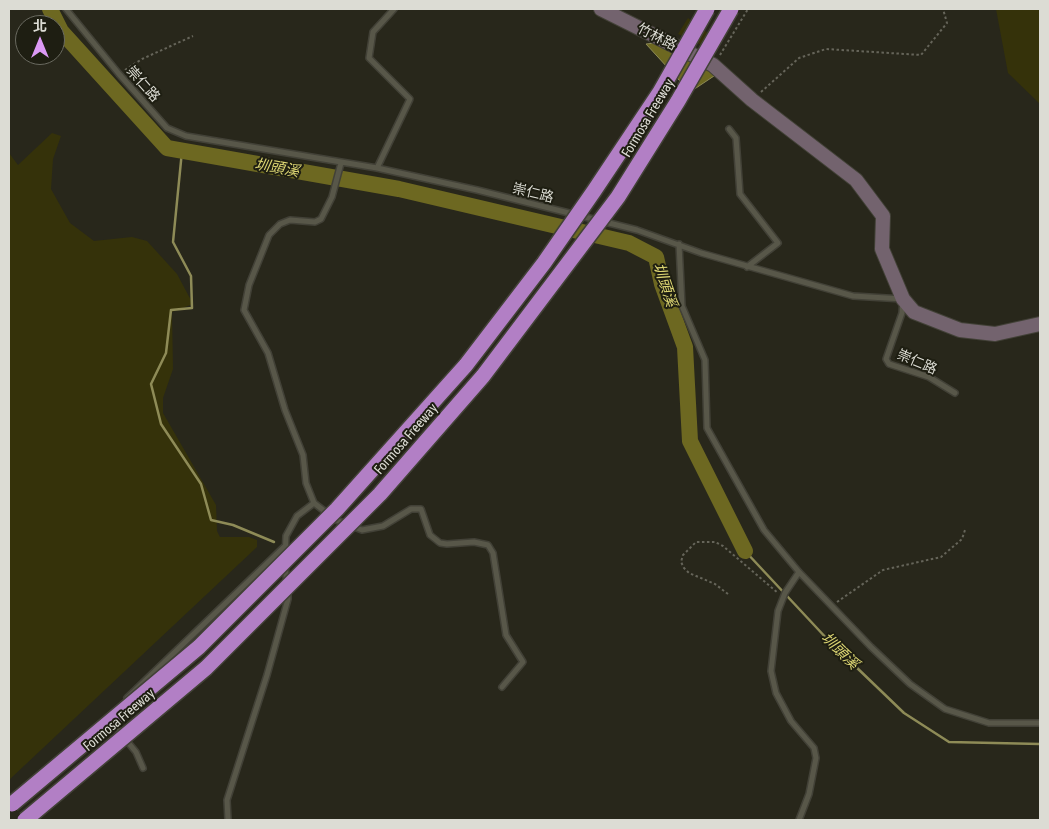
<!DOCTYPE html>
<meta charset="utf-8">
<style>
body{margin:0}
#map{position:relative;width:1049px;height:829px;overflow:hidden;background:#28271b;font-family:"Asap Condensed","Noto Sans TC",sans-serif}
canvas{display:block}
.frame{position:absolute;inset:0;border:10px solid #dcdcd4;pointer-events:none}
.north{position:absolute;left:15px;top:15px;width:50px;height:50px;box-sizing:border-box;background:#1e1e12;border:1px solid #6a6a60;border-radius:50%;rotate:0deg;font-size:14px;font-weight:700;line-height:20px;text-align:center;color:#dcdcd4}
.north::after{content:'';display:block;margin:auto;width:18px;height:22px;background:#dc99f5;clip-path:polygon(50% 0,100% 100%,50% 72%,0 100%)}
</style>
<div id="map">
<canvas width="1049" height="829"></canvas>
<div class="frame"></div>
<div class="north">北</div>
</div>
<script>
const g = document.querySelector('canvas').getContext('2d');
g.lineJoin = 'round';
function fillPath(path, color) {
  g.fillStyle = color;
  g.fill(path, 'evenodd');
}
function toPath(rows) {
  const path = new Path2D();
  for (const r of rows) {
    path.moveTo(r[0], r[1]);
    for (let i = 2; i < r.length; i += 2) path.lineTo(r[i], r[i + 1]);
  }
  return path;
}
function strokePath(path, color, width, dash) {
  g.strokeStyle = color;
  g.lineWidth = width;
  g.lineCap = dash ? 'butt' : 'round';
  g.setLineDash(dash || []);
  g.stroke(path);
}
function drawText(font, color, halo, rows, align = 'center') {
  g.font = font + ' "Asap Condensed","Noto Sans TC",sans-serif';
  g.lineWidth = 4;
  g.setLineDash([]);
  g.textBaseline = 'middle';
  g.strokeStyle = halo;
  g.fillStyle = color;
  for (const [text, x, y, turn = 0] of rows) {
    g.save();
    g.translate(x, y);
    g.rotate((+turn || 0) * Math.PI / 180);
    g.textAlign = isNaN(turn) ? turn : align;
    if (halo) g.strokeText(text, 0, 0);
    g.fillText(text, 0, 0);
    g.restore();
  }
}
fillPath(toPath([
 [996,9,1040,9,1040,104,1008,73],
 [688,18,721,43,716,52,678,34],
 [52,133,61,136,53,159,51,189,70,223,94,241,132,237,147,241,177,274,193,304,172,312,173,369,163,398,163,413,216,505,217,531,220,537,249,537,257,540,257,547,9,780,9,153,18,165]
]), '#35320a');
const water = toPath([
 [655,43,717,74,690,92,646,44,655,43]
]);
fillPath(water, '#6d6821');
strokePath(water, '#8e8b57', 1);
strokePath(toPath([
 [182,151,173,242,191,276,192,308,171,310,166,353,151,384,161,424,201,484,211,520,233,525,274,542],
 [745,551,829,641,904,713,949,742,1040,744]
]), '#8e8b57', 2.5);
strokePath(toPath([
 [50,9,61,31,167,148,399,189,629,243,656,257,662,284,685,347,690,441,745,551]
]), '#6d6821', 16);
const lane = toPath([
 [66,9,119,74,167,128,186,136,377,168,477,190,637,230,701,253,853,296,903,299,902,313,886,359,889,364,929,377,955,393],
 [729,129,736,138,740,194,778,243,747,267],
 [341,163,332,197,321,219,315,222,290,220,280,224,269,235,249,285,244,310,268,353,285,410,303,455,306,483,314,503,336,520,362,530,383,526,411,509,421,509,430,535,440,543,447,544,474,542,488,545,493,553,506,635,523,662,502,687],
 [377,168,410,99,369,58,373,32,394,9],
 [679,244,682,306,705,360,707,428,764,530,799,572,871,647,910,684,945,709,989,723,1040,723],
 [285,556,286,536,297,516,314,503],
 [285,565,287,584],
 [127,698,284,547],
 [114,720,117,729,136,752,143,768],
 [228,820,227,800,267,675,288,599,288,592],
 [799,820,809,794,816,758,814,748,791,721,776,693,771,671,778,611,785,593,799,572]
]);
const secondary = toPath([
 [601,9,713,65,752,100,856,180,883,216,882,249,903,299,914,312,960,330,995,334,1040,324]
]);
strokePath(lane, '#424137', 8);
strokePath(secondary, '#424137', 16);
strokePath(toPath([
 [720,55,748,9],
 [125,70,142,59,193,36],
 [761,92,799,58,826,49,921,55,947,23,943,9],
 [728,594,715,584,689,573,684,568,681,562,683,555,696,542,715,542,723,546,778,593],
 [837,602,883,570,941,557,962,539,965,530]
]), '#66655a', 2, [2.5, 2.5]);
strokePath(lane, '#585749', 5);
strokePath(secondary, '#73636e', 14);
const highwayBridge = toPath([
 [12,804,199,647,337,509,466,365,544,263,594,191,660,92,707,9],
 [25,820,206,668,380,494,483,376,618,197,678,101,731,9]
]);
strokePath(highwayBridge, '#424137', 18, []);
strokePath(highwayBridge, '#b27fc5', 15);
drawText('14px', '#dcdcd4', '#1e1e12', [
 ["竹林路",657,37,27],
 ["崇仁路",143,84,48],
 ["Formosa Freeway",648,118,-59],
 ["崇仁路",533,193,14],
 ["崇仁路",917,362,23],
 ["Formosa Freeway",406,439,-49],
 ["Formosa Freeway",119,720,-40]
]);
drawText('italic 15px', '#ddd673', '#1e1e12', [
 ["圳頭溪",277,168,10],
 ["圳頭溪",665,285,72],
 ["圳頭溪",840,651,44]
]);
</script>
